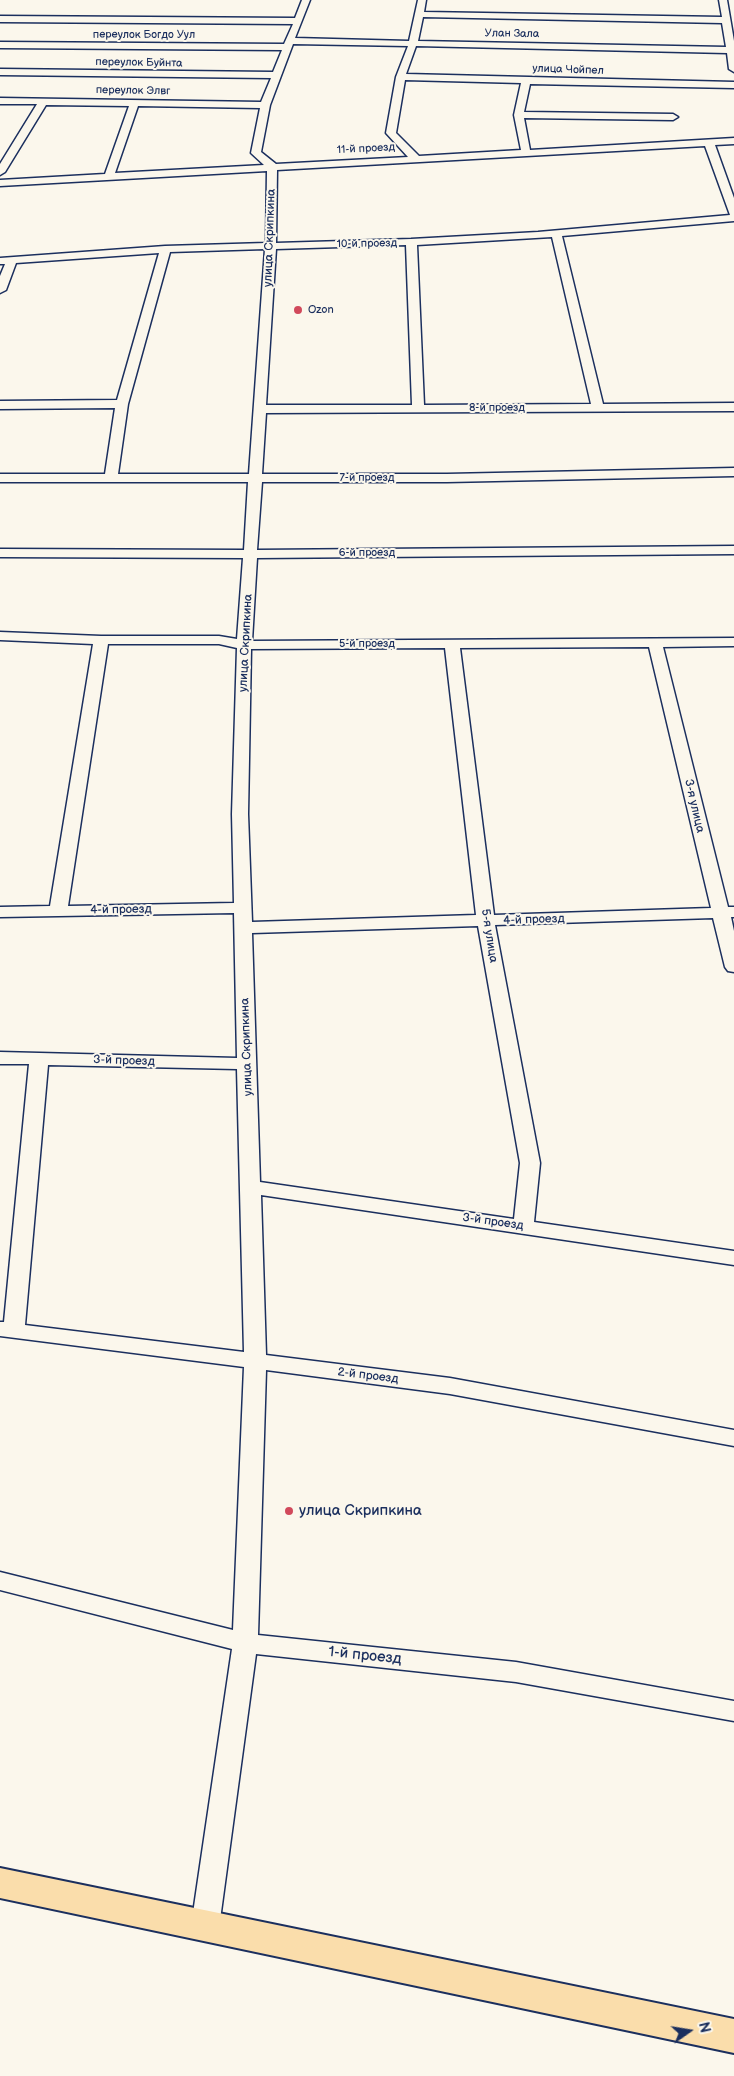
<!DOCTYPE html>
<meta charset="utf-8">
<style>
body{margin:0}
#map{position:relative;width:734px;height:2076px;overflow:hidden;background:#fbf7ec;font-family:"Balsamiq Sans",sans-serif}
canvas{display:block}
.north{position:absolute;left:664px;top:2006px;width:50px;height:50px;-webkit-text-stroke:4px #fbf7ec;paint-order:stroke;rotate:77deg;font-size:14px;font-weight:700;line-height:20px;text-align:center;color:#1b2f5e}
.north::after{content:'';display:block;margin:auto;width:18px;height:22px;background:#1b2f5e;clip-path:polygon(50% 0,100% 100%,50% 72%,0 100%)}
</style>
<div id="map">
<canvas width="734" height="2076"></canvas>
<div class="north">N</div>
</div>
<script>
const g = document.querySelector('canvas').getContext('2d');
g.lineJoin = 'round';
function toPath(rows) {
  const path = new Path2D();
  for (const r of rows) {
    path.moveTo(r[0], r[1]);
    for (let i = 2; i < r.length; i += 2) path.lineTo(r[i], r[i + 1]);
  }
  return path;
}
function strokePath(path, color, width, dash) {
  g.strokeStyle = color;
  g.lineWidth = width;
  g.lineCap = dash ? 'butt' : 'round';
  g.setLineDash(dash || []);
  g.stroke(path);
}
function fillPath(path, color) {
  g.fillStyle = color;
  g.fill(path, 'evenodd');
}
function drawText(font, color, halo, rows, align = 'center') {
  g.font = font + ' "Balsamiq Sans",sans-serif';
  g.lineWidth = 4;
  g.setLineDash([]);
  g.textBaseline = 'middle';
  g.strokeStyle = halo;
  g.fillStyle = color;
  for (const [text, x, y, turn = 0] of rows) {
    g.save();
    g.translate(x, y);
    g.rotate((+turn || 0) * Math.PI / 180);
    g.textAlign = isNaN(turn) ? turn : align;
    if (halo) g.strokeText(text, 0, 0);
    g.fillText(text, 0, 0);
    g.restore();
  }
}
const minor = toPath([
 [302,0,310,0,295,38,409,41,418,0,426,0,424,12,722,17,719,0,727,0,734,41,734,72,729,69,727,53,416,46,406,74,734,82,734,88,530,84,524,112,673,114,678,117,673,120,524,118,530,150,734,138,734,144,715,145,734,198,734,221,562,236,603,404,734,403,734,411,266,413,262,474,447,474,734,468,734,476,447,482,262,482,257,550,734,546,734,554,257,558,252,641,734,638,734,646,663,647,728,907,734,907,734,917,731,917,734,931,734,972,728,971,725,967,713,918,495,925,540,1163,534,1222,734,1251,734,1265,261,1195,266,1355,450,1378,734,1430,734,1446,450,1394,266,1370,258,1635,516,1662,734,1701,734,1721,516,1682,256,1654,219,1927,215,1935,205,1939,195,1935,191,1927,232,1649,0,1590,0,1572,233,1630,244,1367,0,1336,0,1322,4,1322,29,1064,0,1064,0,1052,237,1058,234,913,0,917,0,907,50,906,93,644,0,640,0,632,101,636,219,636,237,639,243,558,0,557,0,549,244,550,248,482,0,482,0,474,105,474,115,408,0,409,0,401,117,400,159,253,16,263,6,290,0,293,0,276,5,264,0,264,0,258,165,246,266,243,267,171,0,186,0,180,105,174,129,106,46,105,5,172,0,175,0,164,37,104,0,104,0,98,261,102,271,78,0,75,0,69,273,72,282,50,0,48,0,42,284,44,293,24,0,22,0,16,295,18,302,0],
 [423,17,722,23,726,47,418,41,423,17],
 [293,44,408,46,396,77,386,133,408,157,276,164,261,152,270,105,293,44],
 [405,80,521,83,514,115,521,150,419,156,396,133,405,80],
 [138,106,260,108,251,153,264,165,115,173,138,106],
 [705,146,730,215,538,232,411,239,276,243,277,170,705,146],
 [552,237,591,404,424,405,417,245,552,237],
 [406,245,412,405,266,405,276,249,406,245],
 [265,249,249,474,118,474,128,404,170,252,265,249],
 [108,644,219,644,237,648,232,814,234,903,68,906,108,644],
 [649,647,711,908,494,915,460,648,649,647],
 [445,648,476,915,252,922,248,814,251,649,445,648],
 [478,926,520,1163,514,1219,260,1182,252,933,478,926],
 [48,1065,237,1069,244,1352,25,1325,48,1065]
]);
const major = toPath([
 [0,1868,734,2019,734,2053,0,1898,0,1868]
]);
strokePath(minor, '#1b2f5e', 3);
strokePath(major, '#1b2f5e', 4);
fillPath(minor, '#fbf7ec');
fillPath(major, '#faddab');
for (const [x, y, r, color] of [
 [298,310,5,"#d1495b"],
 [289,1511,5,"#d1495b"]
]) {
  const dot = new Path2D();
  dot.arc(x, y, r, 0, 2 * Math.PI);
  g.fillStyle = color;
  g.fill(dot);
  strokePath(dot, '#fbf7ec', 2);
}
drawText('11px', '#1b2f5e', '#fbf7ec', [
 ["Улан Зала",512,34,1],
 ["переулок Богдо Уул",144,35],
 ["переулок Буйнта",139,63,1],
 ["улица Чойпел",568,70,2],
 ["переулок Элвг",133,91,1],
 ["11-й проезд",366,149,-3],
 ["10-й проезд",367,244,-1],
 ["8-й проезд",497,408],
 ["7-й проезд",367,478],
 ["6-й проезд",367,553],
 ["5-й проезд",367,644]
]);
drawText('11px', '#1b2f5e', '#fbf7ec', [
 ["Ozon",308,310]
], 'left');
drawText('12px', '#1b2f5e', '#fbf7ec', [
 ["улица Скрипкина",270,238,-88],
 ["улица Скрипкина",246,643,-87],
 ["3-я улица",694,806,77],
 ["4-й проезд",121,910,-1],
 ["4-й проезд",534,920,-2],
 ["5-я улица",489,936,81],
 ["улица Скрипкина",247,1047,-92],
 ["3-й проезд",124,1061,2],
 ["3-й проезд",493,1222,8],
 ["2-й проезд",368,1376,7]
]);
drawText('15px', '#1b2f5e', '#fbf7ec', [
 ["улица Скрипкина",299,1511]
], 'left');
drawText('15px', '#1b2f5e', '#fbf7ec', [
 ["1-й проезд",365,1656,6]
]);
</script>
